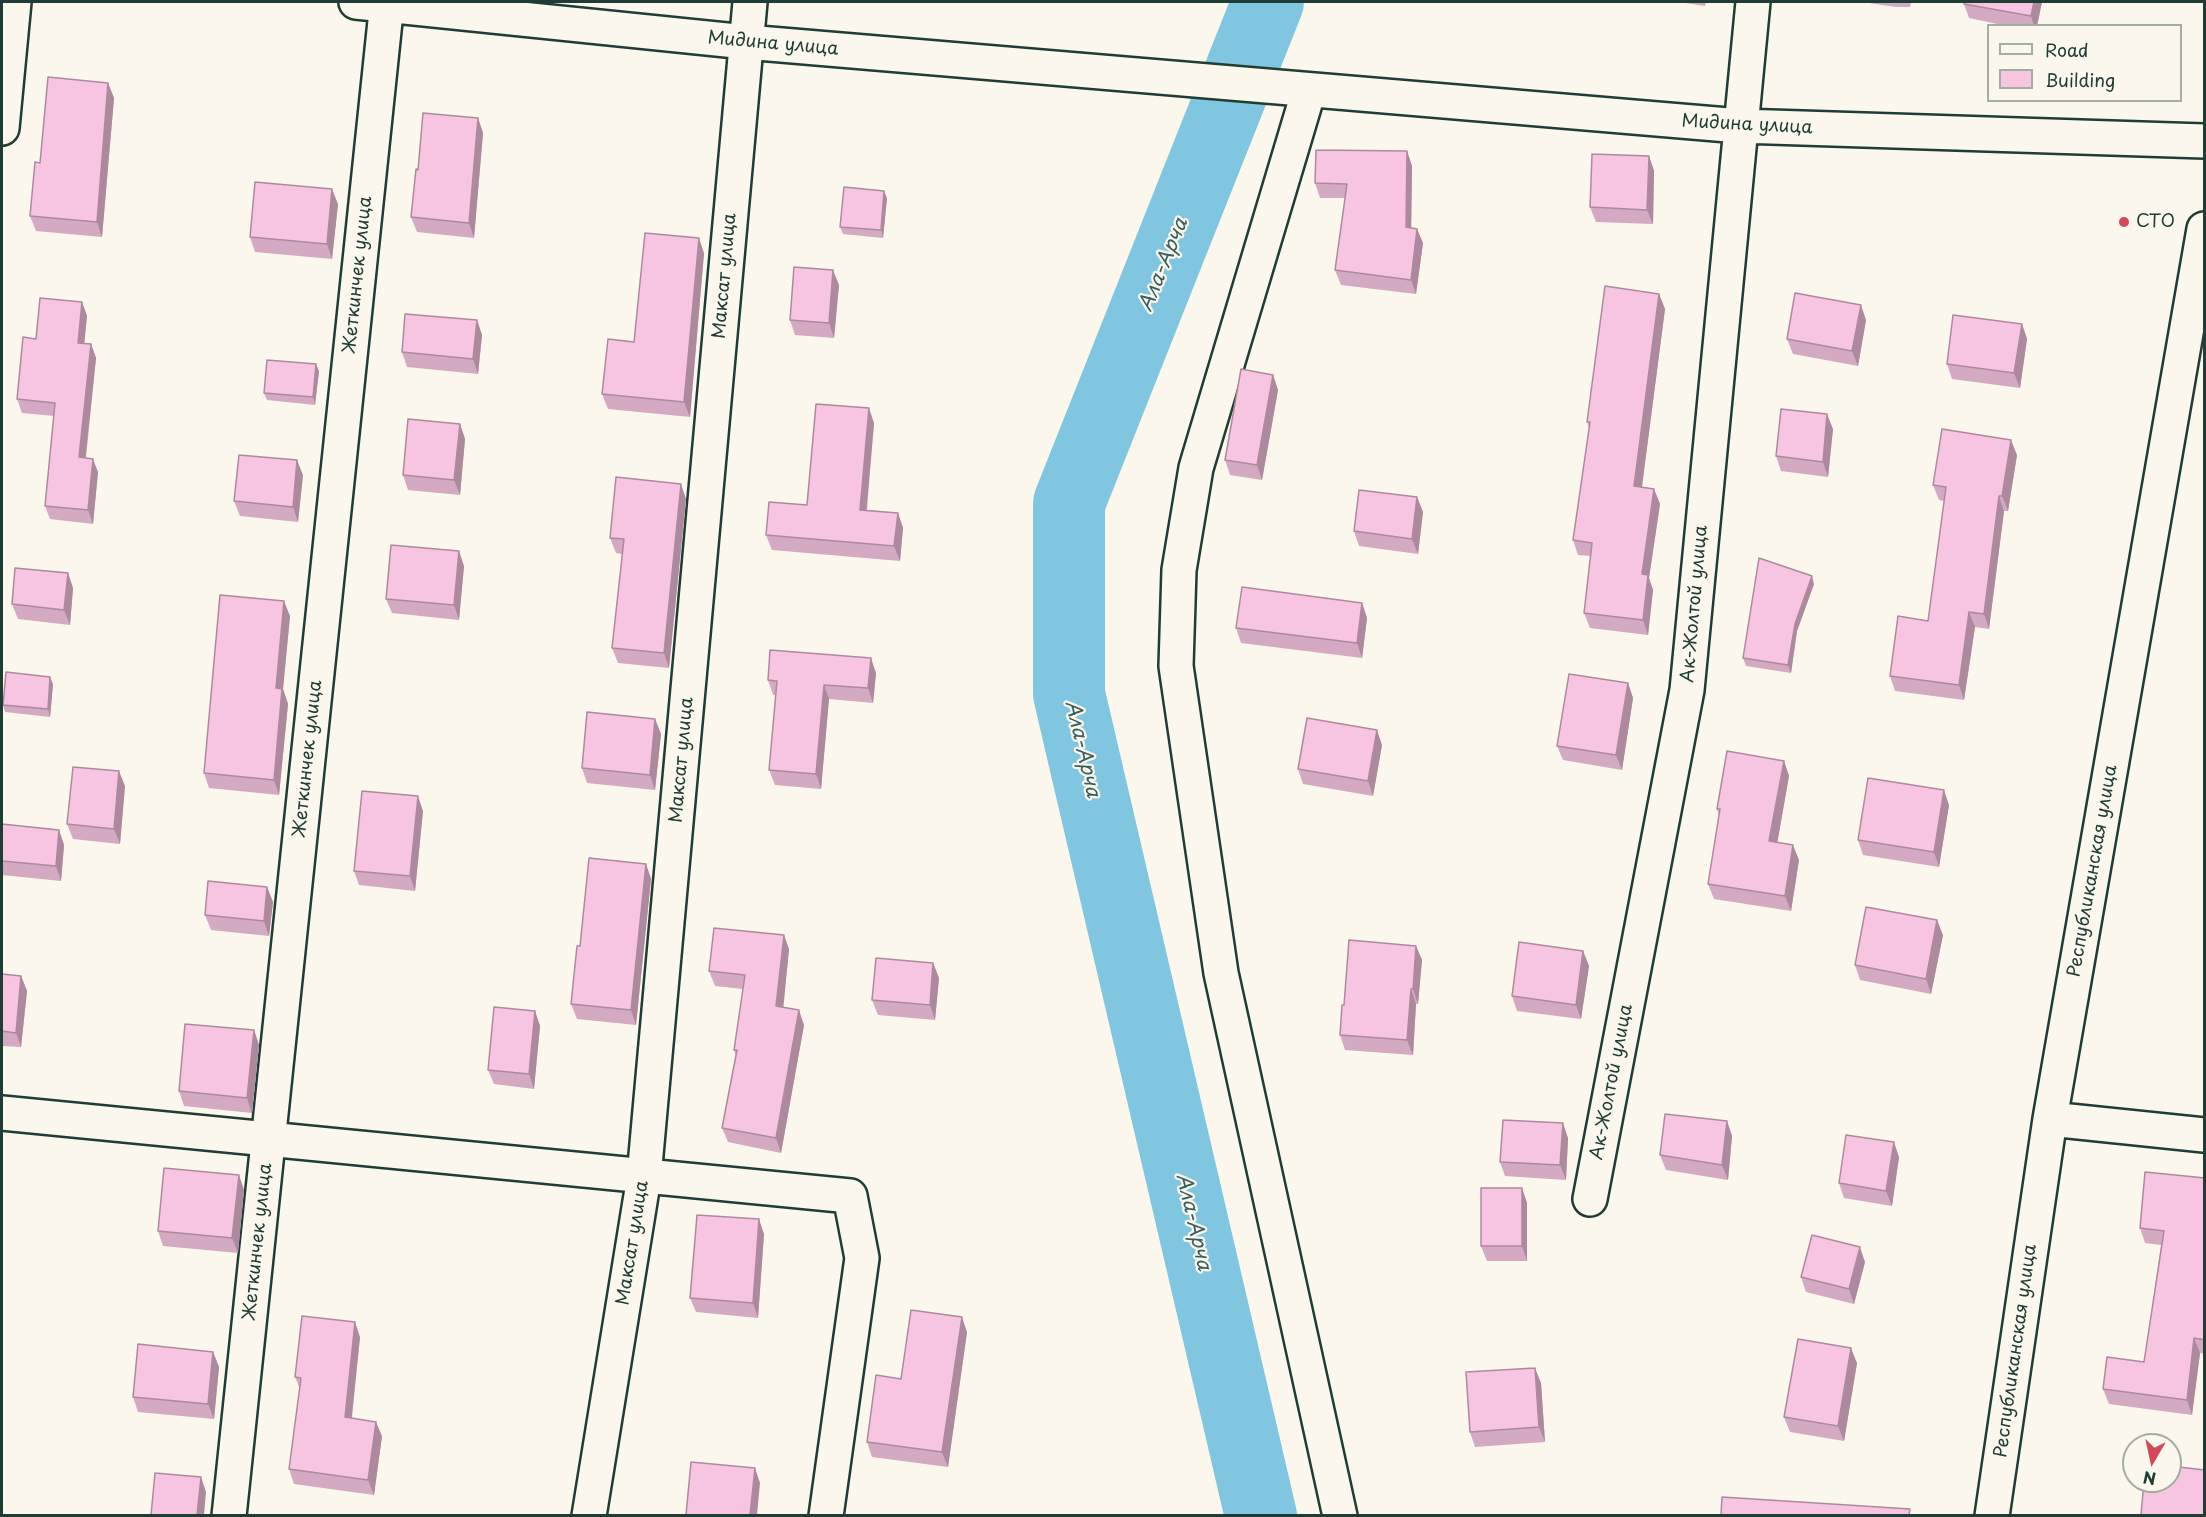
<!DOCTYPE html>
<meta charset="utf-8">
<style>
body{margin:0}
#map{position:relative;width:2206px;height:1517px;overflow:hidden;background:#fbf7ec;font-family:"Playpen Sans",sans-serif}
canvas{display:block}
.frame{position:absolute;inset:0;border:3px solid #1f3d34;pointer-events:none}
.legend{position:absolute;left:1987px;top:24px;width:195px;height:78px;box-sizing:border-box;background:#fbf7ec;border:2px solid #a3ada2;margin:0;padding:8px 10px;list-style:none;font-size:18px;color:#1f3d34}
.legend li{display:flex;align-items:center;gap:12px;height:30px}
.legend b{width:30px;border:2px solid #a3ada2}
.north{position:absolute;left:2122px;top:1433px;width:60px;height:60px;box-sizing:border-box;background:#fbf7ec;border:2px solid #a3ada2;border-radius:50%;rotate:189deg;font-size:16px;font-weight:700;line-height:24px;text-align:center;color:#1f3d34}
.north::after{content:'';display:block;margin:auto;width:21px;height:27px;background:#d1495b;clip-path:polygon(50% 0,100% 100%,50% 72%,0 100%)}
</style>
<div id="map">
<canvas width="2206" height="1517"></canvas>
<div class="frame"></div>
<ul class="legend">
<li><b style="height:8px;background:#fbf7ec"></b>Road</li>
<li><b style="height:16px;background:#f7c4e2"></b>Building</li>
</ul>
<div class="north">N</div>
</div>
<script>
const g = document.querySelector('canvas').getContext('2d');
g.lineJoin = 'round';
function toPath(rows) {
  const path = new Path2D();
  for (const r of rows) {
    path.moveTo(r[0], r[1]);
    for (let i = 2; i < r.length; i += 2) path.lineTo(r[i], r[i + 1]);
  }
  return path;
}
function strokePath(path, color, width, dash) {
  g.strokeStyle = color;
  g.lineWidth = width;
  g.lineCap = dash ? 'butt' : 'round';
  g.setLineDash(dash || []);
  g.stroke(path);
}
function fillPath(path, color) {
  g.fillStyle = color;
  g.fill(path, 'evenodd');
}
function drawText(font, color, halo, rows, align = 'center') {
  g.font = font + ' "Playpen Sans",sans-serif';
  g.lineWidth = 4.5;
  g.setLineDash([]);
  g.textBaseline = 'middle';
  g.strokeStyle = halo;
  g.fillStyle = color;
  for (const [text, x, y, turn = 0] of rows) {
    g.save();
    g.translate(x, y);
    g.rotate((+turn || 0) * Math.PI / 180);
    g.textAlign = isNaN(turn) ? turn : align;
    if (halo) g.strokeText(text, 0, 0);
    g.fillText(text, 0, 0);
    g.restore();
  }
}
strokePath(toPath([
 [1261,1516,1069,694,1069,503,1268,2]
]), '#80c6e1', 72);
const minor = toPath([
 [356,2,746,42,1740,126,2204,141],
 [1309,90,1196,468,1179,570,1176,666,1221,973,1340,1516],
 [2,128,14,2],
 [2,1113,850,1196,862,1258,826,1516],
 [2050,1119,2204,1135],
 [1590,1199,1687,690,1753,2],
 [229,1516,387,2],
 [589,1516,644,1177,750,2],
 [1992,1516,2050,1119,2204,229]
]);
strokePath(minor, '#1f3d34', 38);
strokePath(minor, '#fbf7ec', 33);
fillPath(toPath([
 [1679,2,1706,2,1705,6],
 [1862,2,1911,2,1910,7,1896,7],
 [2042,2,2037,26,2007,26,1969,18,1964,4],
 [108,83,114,98,102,237,36,231,30,216,40,163],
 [478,118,483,133,474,238,417,232,411,217,418,170],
 [1407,151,1412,166,1411,228,1417,229,1423,243,1416,294,1341,285,1335,270,1345,198,1320,198,1315,183],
 [1649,156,1654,171,1653,224,1596,222,1590,207],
 [887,198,883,238,843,234,840,227],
 [338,204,332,259,255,252,250,237],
 [704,253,690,417,608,409,602,394,634,342],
 [839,285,834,338,795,335,790,320],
 [1659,294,1665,309,1642,487,1654,489,1660,504,1649,578,1653,590,1648,635,1590,628,1584,613,1591,556,1578,555,1573,540,1589,428,1587,422],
 [82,302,87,316,84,343,91,344,96,358,86,458,98,472,93,524,50,519,45,506,54,416,22,413,17,399,36,339],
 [477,320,482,335,478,374,407,367,402,352],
 [1866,320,1858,366,1793,354,1787,339],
 [2022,324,2027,339,2020,388,1952,379,1947,364],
 [319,371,315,405,267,400,264,393],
 [1273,375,1278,390,1262,480,1230,475,1225,460],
 [874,423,867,510,898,513,903,528,900,561,772,550,766,535,807,505],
 [460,424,465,439,460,495,408,490,403,475],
 [1833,429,1828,477,1781,471,1776,456],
 [2017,455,2008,511,2004,511,1989,629,1975,627,1964,700,1895,691,1890,676,1928,621,1944,501,1939,500,1933,485],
 [303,475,298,522,240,516,234,501],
 [1417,497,1423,512,1418,554,1359,546,1354,531],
 [686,499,669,668,618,663,612,648,622,554,616,553,610,538],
 [464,566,459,620,392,613,386,599],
 [68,573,73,588,70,625,18,619,12,604],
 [1814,584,1797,631,1791,673,1746,666,1743,658],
 [1362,603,1367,618,1362,658,1241,643,1236,628],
 [290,616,283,689,288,704,279,795,209,788,204,773],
 [876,673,873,703,829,699,821,789,775,785,769,770,776,695,773,695,768,680],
 [1628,683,1633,698,1622,770,1563,760,1557,746],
 [53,684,50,717,5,712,3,705],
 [655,719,661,734,655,790,587,783,582,768],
 [1382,745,1373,796,1303,784,1298,769],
 [1784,761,1789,776,1777,842,1799,860,1791,911,1714,899,1708,884,1719,815,1717,809],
 [125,786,120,844,73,839,67,824],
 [1949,805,1939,867,1863,855,1858,840],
 [423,811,415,891,359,885,354,871],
 [2,824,59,830,64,845,61,881,2,875],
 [646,864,651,879,636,1025,577,1019,571,1004,580,946],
 [267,887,273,902,269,936,211,930,205,915],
 [1943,935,1931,994,1860,980,1855,965],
 [1416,946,1422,960,1418,1004,1416,1004,1413,1055,1345,1050,1340,1035,1344,1005],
 [789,949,783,1007,804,1025,781,1153,728,1142,722,1128,736,1056,734,1050,743,989,715,986,709,971],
 [1583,951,1589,966,1581,1019,1517,1011,1512,996],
 [933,963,939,978,935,1020,878,1015,872,1000],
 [2,974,21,976,27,991,21,1047,2,1046],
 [535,1011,540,1026,534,1089,494,1084,488,1070],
 [254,1030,259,1045,252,1113,184,1106,179,1091],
 [1727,1121,1732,1136,1728,1180,1666,1170,1660,1155],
 [1568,1138,1566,1180,1505,1176,1500,1162],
 [1899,1157,1892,1206,1844,1198,1839,1183],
 [2205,1178,2205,1354,2200,1353,2192,1415,2109,1404,2103,1389,2144,1362,2161,1245,2145,1243,2140,1228],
 [1522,1188,1527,1203,1527,1261,1487,1261,1481,1246],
 [244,1190,238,1253,163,1246,158,1231],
 [764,1234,758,1318,696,1312,690,1298],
 [1865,1262,1854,1304,1806,1292,1801,1277],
 [967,1332,948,1467,872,1457,867,1442,901,1379],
 [360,1337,352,1418,382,1436,374,1495,294,1484,289,1469,300,1389,295,1377],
 [213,1352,219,1367,214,1419,138,1412,133,1397],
 [1857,1363,1844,1441,1790,1432,1784,1417],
 [1541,1383,1545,1442,1475,1447,1470,1432]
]), '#d4a9c2');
fillPath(toPath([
 [2034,2,2042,2,2037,26,2034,26,2031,16],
 [108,83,114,98,102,237,97,222],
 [478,118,483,133,474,238,469,223],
 [1407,151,1412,166,1411,242,1406,227],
 [1649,156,1654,171,1653,224,1647,210],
 [332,189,338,204,332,259,327,244],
 [884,191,887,198,883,238,881,230],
 [1417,229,1423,243,1416,294,1411,280],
 [699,238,704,253,690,417,684,402],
 [833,270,839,285,834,338,829,323],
 [1659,294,1665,309,1640,501,1634,486],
 [82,302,87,316,83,356,78,343],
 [1861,305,1866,320,1858,366,1852,351],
 [477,320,482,335,478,374,473,359],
 [2022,324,2027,339,2020,388,2014,373],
 [91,344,96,358,84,471,79,457],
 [316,364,319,371,315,405,313,397],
 [1273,375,1278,390,1262,480,1257,465],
 [869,408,874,423,865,525,860,510],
 [1827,414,1833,429,1828,477,1823,462],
 [460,424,465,439,460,495,454,480],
 [2011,440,2017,455,2008,511,2002,496],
 [93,459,98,472,93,524,88,510],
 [297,460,303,475,298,522,293,507],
 [681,484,686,499,669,668,664,653],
 [1654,489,1660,504,1649,578,1653,590,1648,635,1643,620,1642,574],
 [1999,496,2004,511,1989,629,1984,614],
 [1417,497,1423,512,1418,554,1412,539],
 [898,513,903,528,900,561,894,546],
 [459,551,464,566,459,620,454,605],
 [68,573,73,588,70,625,64,610],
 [1812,576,1814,584,1797,631,1791,673,1788,665,1795,624],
 [284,601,290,616,283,689,288,704,279,795,274,780,276,688],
 [1362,603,1367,618,1362,658,1357,643],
 [1969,612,1975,627,1964,700,1959,685],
 [871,658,876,673,873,703,868,688],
 [50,677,53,684,50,717,48,709],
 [1628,683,1633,698,1622,770,1616,755],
 [824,685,829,699,821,789,816,774],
 [655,719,661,734,655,790,650,775],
 [1377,730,1382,745,1373,796,1368,781],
 [1784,761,1789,776,1775,856,1769,841],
 [119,771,125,786,120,844,114,829],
 [1944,790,1949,805,1939,867,1934,852],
 [418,796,423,811,415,891,410,876],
 [59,830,64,845,61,881,56,866],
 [1793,845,1799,860,1791,911,1785,896],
 [646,864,651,879,636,1025,631,1010],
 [267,887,273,902,269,936,264,921],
 [1937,920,1943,935,1931,994,1926,979],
 [784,935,789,949,782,1021,776,1006],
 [1416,946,1422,960,1418,1004,1413,989],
 [1583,951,1589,966,1581,1019,1576,1005],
 [933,963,939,978,935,1020,930,1005],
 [21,976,27,991,21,1047,16,1033],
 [1411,989,1416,1004,1413,1055,1407,1040],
 [799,1010,804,1025,781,1153,776,1138],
 [535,1011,540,1026,534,1089,529,1074],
 [254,1030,259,1045,252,1113,247,1098],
 [1727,1121,1732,1136,1728,1180,1722,1165],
 [1563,1123,1568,1138,1566,1180,1560,1165],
 [1894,1142,1899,1157,1892,1206,1886,1191],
 [239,1175,244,1190,238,1253,232,1238],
 [1522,1188,1527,1203,1527,1261,1522,1246],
 [759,1219,764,1234,758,1318,753,1303],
 [1860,1247,1865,1262,1854,1304,1849,1289],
 [962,1317,967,1332,948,1467,942,1452],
 [355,1322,360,1337,350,1432,345,1417],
 [2194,1338,2200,1353,2192,1415,2187,1400],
 [1851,1348,1857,1363,1844,1441,1838,1426],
 [213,1352,219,1367,214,1419,208,1404],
 [1535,1368,1541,1383,1545,1442,1539,1427],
 [376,1422,382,1436,374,1495,368,1480],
 [755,1468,760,1483,757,1515,750,1515],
 [201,1477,206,1492,204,1515,197,1515]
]), '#ad899e');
const building = toPath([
 [1964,2,2034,2,2031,16,1964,4,1964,2],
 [48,77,108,83,97,222,30,216,35,162,40,163,48,77],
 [423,113,478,118,469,223,411,217,416,169,418,170,423,113],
 [1316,150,1407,151,1406,227,1417,229,1411,280,1335,270,1347,184,1315,183,1316,150],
 [1592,154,1649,156,1647,210,1590,207,1592,154],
 [255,182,332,189,327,244,250,237,255,182],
 [844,187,884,191,881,230,840,227,844,187],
 [645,233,699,238,684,402,602,394,608,339,634,342,645,233],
 [794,267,833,270,829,323,790,320,794,267],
 [1605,286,1659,294,1634,486,1654,489,1642,574,1648,575,1643,620,1584,613,1592,543,1573,540,1590,422,1587,422,1605,286],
 [1795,293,1861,305,1852,351,1787,339,1795,293],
 [40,298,82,302,78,343,91,344,79,457,93,459,88,510,45,506,55,403,17,399,23,337,36,339,40,298],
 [405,314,477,320,473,359,402,352,405,314],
 [1953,315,2022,324,2014,373,1947,364,1953,315],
 [267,360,316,364,313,397,264,393,267,360],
 [1241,369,1273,375,1257,465,1225,460,1241,369],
 [816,404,869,408,860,510,898,513,894,546,766,535,769,502,807,505,816,404],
 [1781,409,1827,414,1823,462,1776,456,1781,409],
 [408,419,460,424,454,480,403,475,408,419],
 [1942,429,2011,440,2002,496,1999,496,1984,614,1969,612,1959,685,1890,676,1898,616,1928,621,1946,487,1933,485,1942,429],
 [239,455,297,460,293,507,234,501,239,455],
 [616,477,681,484,664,653,612,648,624,539,610,538,616,477],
 [1359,490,1417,497,1412,539,1354,531,1359,490],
 [391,545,459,551,454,605,386,599,391,545],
 [1759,558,1812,576,1795,624,1788,665,1743,658,1759,558],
 [15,568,68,573,64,610,12,604,15,568],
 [1242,587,1362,603,1357,643,1236,628,1242,587],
 [220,595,284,601,276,688,282,689,274,780,204,773,220,595],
 [770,650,871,658,868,688,824,685,816,774,769,770,777,681,768,680,770,650],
 [6,672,50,677,48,709,3,705,6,672],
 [1569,674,1628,683,1616,755,1557,746,1569,674],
 [587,712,655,719,650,775,582,768,587,712],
 [1307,718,1377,730,1368,781,1298,769,1307,718],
 [1727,751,1784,761,1769,841,1793,845,1785,896,1708,884,1720,809,1717,809,1727,751],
 [73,767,119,771,114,829,67,824,73,767],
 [1868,778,1944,790,1934,852,1858,840,1868,778],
 [362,791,418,796,410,876,354,871,362,791],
 [2,824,59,830,56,866,2,861,2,824],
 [589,858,646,864,631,1010,571,1004,577,946,580,946,589,858],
 [208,881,267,887,264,921,205,915,208,881],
 [1866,907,1937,920,1926,979,1855,965,1866,907],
 [714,928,784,935,776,1006,799,1010,776,1138,722,1128,737,1050,734,1050,745,975,709,971,714,928],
 [1349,940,1416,946,1413,989,1411,989,1407,1040,1340,1035,1342,1005,1344,1005,1349,940],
 [1519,942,1583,951,1576,1005,1512,996,1519,942],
 [876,958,933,963,930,1005,872,1000,876,958],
 [2,974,21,976,16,1033,2,1031,2,974],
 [494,1007,535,1011,529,1074,488,1070,494,1007],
 [185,1024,254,1030,247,1098,179,1091,185,1024],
 [1665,1114,1727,1121,1722,1165,1660,1155,1665,1114],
 [1503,1120,1563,1123,1560,1165,1500,1162,1503,1120],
 [1846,1135,1894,1142,1886,1191,1839,1183,1846,1135],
 [164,1168,239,1175,232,1238,158,1231,164,1168],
 [2145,1172,2205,1178,2205,1340,2194,1338,2187,1400,2103,1389,2107,1357,2144,1362,2164,1231,2140,1228,2145,1172],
 [1481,1188,1522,1188,1522,1246,1481,1246,1481,1188],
 [697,1215,759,1219,753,1303,690,1298,697,1215],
 [1812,1235,1860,1247,1849,1289,1801,1277,1812,1235],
 [911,1310,962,1317,942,1452,867,1442,876,1375,901,1379,911,1310],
 [302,1316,355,1322,345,1417,376,1422,368,1480,289,1469,301,1378,295,1377,302,1316],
 [1798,1339,1851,1348,1838,1426,1784,1417,1798,1339],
 [138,1344,213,1352,208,1404,133,1397,138,1344],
 [1535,1368,1539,1427,1470,1432,1466,1372,1535,1368],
 [691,1462,755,1468,750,1515,686,1515,691,1462],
 [2170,1466,2205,1470,2205,1515,2141,1515,2144,1481,2170,1481,2170,1466],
 [155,1473,201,1477,197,1515,151,1515,155,1473],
 [1722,1497,1910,1509,1909,1515,1721,1515,1722,1497]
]);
fillPath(building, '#f7c4e2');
strokePath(building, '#ad899e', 1.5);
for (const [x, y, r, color] of [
 [2124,222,6,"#d1495b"]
]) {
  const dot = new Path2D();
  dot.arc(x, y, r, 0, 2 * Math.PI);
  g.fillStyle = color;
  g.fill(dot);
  strokePath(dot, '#fbf7ec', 2);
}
drawText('18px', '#1f3d34', '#fbf7ec', [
 ["Мидина улица",773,44,5],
 ["Мидина улица",1747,125,3],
 ["Жеткинчек улица",358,275,-84],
 ["Максат улица",725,276,-85],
 ["Ак-Жолтой улица",1695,604,-85],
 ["Жеткинчек улица",308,759,-84],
 ["Максат улица",682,760,-85],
 ["Республиканская улица",2093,871,-80],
 ["Ак-Жолтой улица",1612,1082,-79],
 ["Жеткинчек улица",258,1242,-84],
 ["Максат улица",633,1243,-81],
 ["Республиканская улица",2016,1351,-82]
]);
drawText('18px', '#1f3d34', '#fbf7ec', [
 ["СТО",2136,222]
], 'left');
drawText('italic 20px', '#375f5f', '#fbf7ec', [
 ["Ала-Арча",1164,265,-68],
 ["Ала-Арча",1082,749,77],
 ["Ала-Арча",1193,1222,77]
]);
</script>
